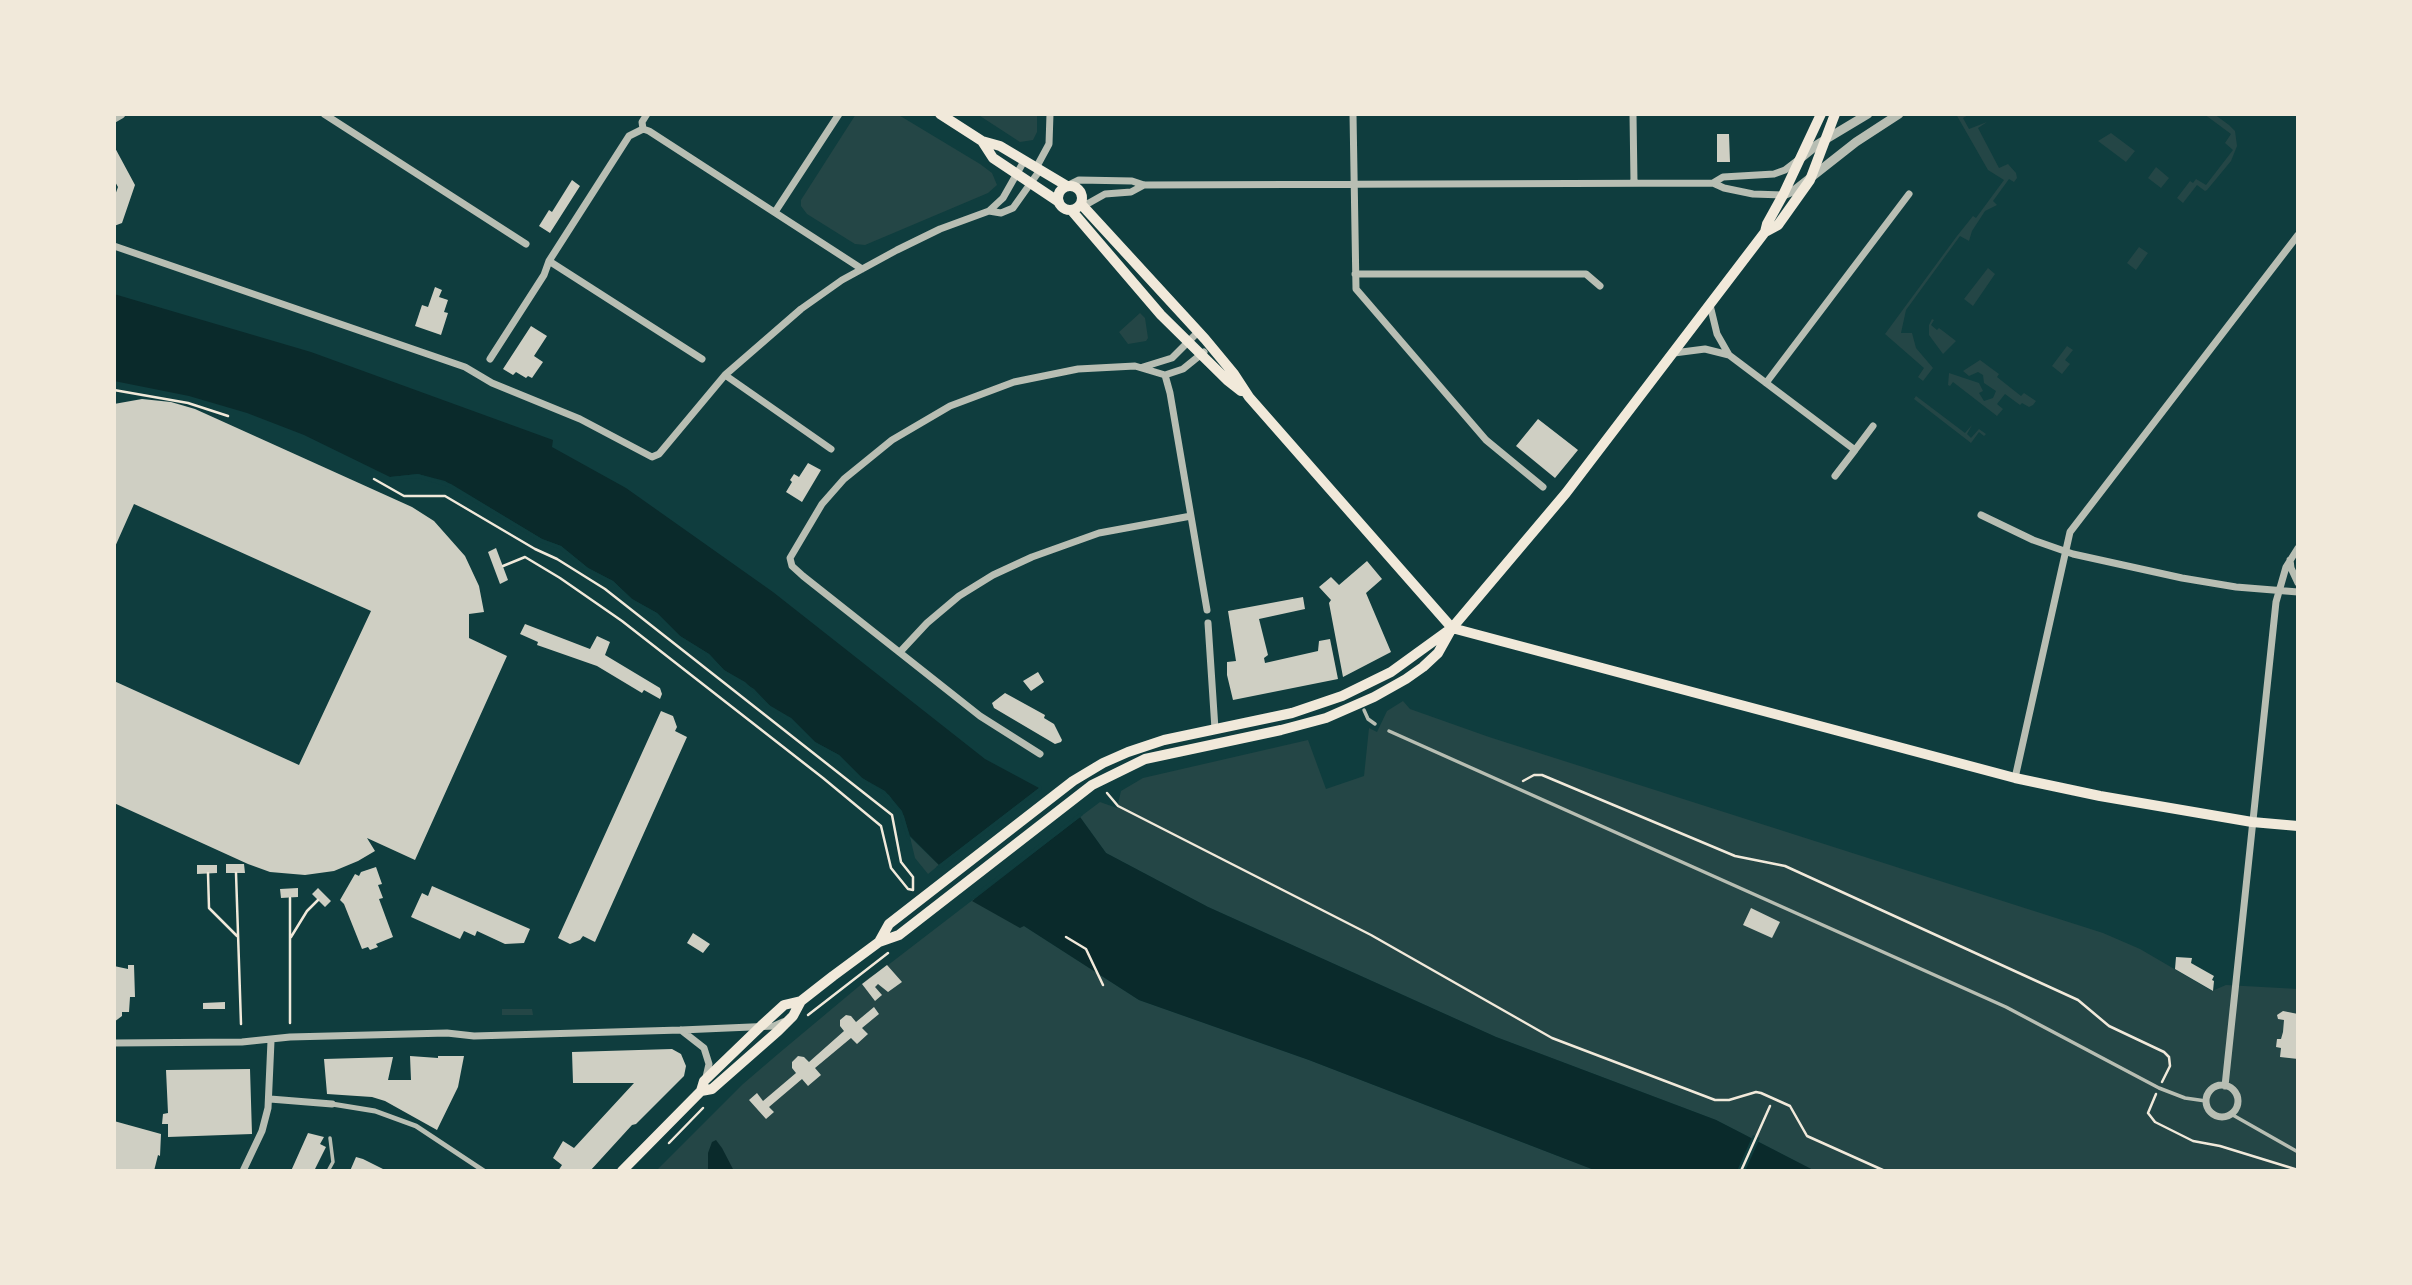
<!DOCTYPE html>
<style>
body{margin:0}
#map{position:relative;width:2412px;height:1285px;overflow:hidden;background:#0f3d3e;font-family:Commissioner,sans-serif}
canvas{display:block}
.frame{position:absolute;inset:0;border:116px solid #f1e9da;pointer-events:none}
</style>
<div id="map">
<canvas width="2412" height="1285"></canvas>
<div class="frame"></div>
</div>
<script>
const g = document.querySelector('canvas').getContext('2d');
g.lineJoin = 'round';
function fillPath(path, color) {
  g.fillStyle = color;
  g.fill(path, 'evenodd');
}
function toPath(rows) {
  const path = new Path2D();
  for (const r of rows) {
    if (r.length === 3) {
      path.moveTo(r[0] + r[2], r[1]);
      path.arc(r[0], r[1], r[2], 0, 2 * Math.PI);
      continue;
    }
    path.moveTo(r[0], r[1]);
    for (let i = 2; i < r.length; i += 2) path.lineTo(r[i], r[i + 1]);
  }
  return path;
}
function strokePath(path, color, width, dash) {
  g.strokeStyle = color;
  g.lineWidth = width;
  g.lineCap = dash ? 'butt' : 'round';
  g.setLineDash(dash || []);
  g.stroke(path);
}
fillPath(toPath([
 [856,114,897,114,980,164,992,173,997,185,988,193,865,245,855,244,807,214,801,206,801,200],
 [977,114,1037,114,1037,132,1033,140,1020,142],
 [1956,114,1970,114,1963,118,1969,129,1987,122,1978,128,1999,168,2008,164,2016,173,2017,178,2014,182,2009,179,1993,201,1997,205,1985,211,1972,231,1969,241,1960,236,1906,310,1901,333,1912,333,1916,348,1933,368,1923,381,1918,377,1924,368,1885,334,1957,236,1973,216,1976,218,2004,180,1988,170],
 [2204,114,2214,114,2229,125,2235,131,2237,146,2231,161,2207,190,2205,191,2197,185,2183,203,2177,198,2190,181,2193,183,2196,179,2206,185,2233,150,2225,143,2231,134],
 [2111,133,2135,151,2126,162,2098,141],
 [2156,167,2169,178,2161,188,2148,178],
 [2139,247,2148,253,2136,270,2127,263],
 [1988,268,1995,274,1973,306,1964,299],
 [1140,313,1145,318,1148,338,1146,341,1128,344,1119,332],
 [1932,319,1934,320,1931,325,1937,330,1939,328,1956,341,1943,354,1929,335,1929,325],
 [2067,346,2073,350,2065,360,2070,364,2062,374,2052,366],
 [1980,360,1999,374,1997,377,2021,396,2024,393,2036,401,2033,405,2029,407,2022,403,2020,405,2005,394,1997,404,2003,409,1997,416,1953,382,1950,386,1948,385,1949,373,1979,383,1983,391,1979,393,1984,401,1993,398,1996,391,1984,383,1983,375,1978,372,1969,376,1963,371],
 [1916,396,1965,433,1972,425,1967,434,1971,438,1979,429,1986,434,1984,436,1979,432,1971,443,1914,399],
 [1403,701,1410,709,1489,737,2103,933,2140,949,2212,991,2226,985,2298,989,2298,1171,1815,1171,1716,1120,1496,1037,1208,907,1106,853,1080,817,1100,802,1117,808,1121,791,1143,778,1308,740,1326,789,1364,776,1369,728,1377,732,1387,711],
 [910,837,939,865,928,874,915,858],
 [974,899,1024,926,1139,1000,1309,1060,1597,1171,656,1171,743,1084,778,1054,870,977,879,972],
 [502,1009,532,1009,533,1015,502,1015]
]), '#244646');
fillPath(toPath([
 [114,294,311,352,553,440,552,447,626,488,773,592,985,759,1039,788,939,865,910,836,902,811,885,791,862,778,839,755,815,742,791,718,774,710,754,689,724,670,709,654,680,636,657,613,632,599,613,581,588,568,561,546,542,539,445,481,418,474,390,477,304,435,247,413,189,396,114,381],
 [1080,817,1106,853,1208,907,1496,1037,1716,1120,1815,1171,1597,1171,1309,1060,1139,1000,1024,926,1020,928,972,901],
 [716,1140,722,1148,734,1171,708,1171,708,1153,712,1142]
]), '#0a2a2b');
fillPath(toPath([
 [418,474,451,484,542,539,561,546,588,568,613,581,632,599,657,613,680,636,709,654,724,670,745,682,769,705,791,718,815,742,839,755,862,778,889,795,904,816,911,842,907,838,899,813,883,794,859,781,837,758,813,744,789,721,767,708,752,691,722,673,703,653,678,639,659,619,630,602,611,583,586,571,559,549,540,542,449,487,418,478,389,480,390,477],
 [1039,784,1042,787,1041,790,941,868,936,867,1039,788],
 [1080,813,1083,815,969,902,972,896],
 [1753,1135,1760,1138,1745,1171,1737,1171]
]), '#0f3d3e');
fillPath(toPath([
 [1717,134,1729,134,1730,162,1717,162],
 [114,146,135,185,122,223,114,226,114,198,118,187,114,180],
 [572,180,580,186,550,233,539,226,549,210,552,212],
 [435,287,442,290,439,297,448,300,444,312,448,313,441,335,415,326,422,305,428,307],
 [531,326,547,336,534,356,543,362,532,378,528,376,526,378,516,372,513,375,503,369],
 [142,399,171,402,195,409,412,507,434,521,465,556,479,586,484,612,469,614,469,638,507,656,415,860,367,838,375,851,358,861,334,871,305,875,270,872,248,864,114,803,114,681,299,765,371,611,134,504,114,549,114,404],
 [1538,419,1578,450,1555,478,1516,446],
 [808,463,821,470,802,502,786,492,792,482,790,480,794,474,799,477],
 [496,548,508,580,500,584,488,552],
 [1367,561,1382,579,1366,593,1391,652,1343,677,1329,603,1331,600,1319,587,1331,577,1339,585],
 [1303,597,1305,609,1259,619,1268,655,1264,658,1265,663,1318,651,1319,641,1330,639,1338,679,1233,700,1227,675,1227,662,1236,661,1228,611],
 [525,624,590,649,597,636,610,642,605,655,660,688,662,694,660,699,644,690,642,693,597,666,537,645,538,642,520,634],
 [1038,672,1044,682,1031,691,1023,681],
 [1005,693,1045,715,1044,718,1054,724,1062,740,1061,742,1055,744,994,708,992,703],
 [661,711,673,716,677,727,675,731,687,737,595,942,583,936,580,940,570,944,558,938],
 [226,864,244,864,245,873,226,873],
 [197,865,217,865,217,873,197,874],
 [376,867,382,884,378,885,383,898,379,899,393,937,376,944,378,947,370,950,368,947,362,949,344,904,340,900,355,874,359,876,361,872],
 [432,886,530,929,524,943,505,944,477,931,475,936,464,931,460,939,411,917,422,893,428,896],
 [298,888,298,897,281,898,280,889],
 [318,888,331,901,325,907,312,894],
 [1751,908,1780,922,1772,938,1743,925],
 [693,933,710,944,703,953,687,943],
 [2176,957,2192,958,2191,963,2214,976,2212,980,2214,981,2213,991,2175,969],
 [128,965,134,965,135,997,130,997,129,1012,122,1012,122,1016,114,1022,114,966,128,969],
 [887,965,902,982,888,992,878,984,875,987,882,995,875,1001,862,984],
 [225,1002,225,1009,203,1009,203,1003],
 [874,1007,879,1014,862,1028,868,1034,857,1044,851,1038,815,1068,821,1075,808,1086,802,1079,769,1107,774,1112,766,1119,749,1100,757,1093,763,1101,796,1073,792,1068,792,1062,798,1056,804,1057,809,1062,844,1031,840,1026,840,1020,846,1015,851,1016,856,1022],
 [2283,1011,2298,1014,2298,1059,2280,1057,2281,1048,2276,1047,2277,1039,2281,1039,2283,1032,2284,1020,2278,1019,2277,1015],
 [672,1049,681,1054,686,1066,684,1076,636,1124,632,1125,590,1171,558,1171,562,1165,553,1158,563,1141,574,1148,634,1083,573,1083,572,1052],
 [410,1056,438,1058,438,1056,464,1056,458,1087,437,1130,385,1101,372,1097,327,1094,324,1059,393,1057,388,1080,411,1080],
 [250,1069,252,1134,168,1137,168,1124,162,1124,163,1114,168,1113,166,1070],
 [114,1121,161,1134,160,1156,158,1155,154,1171,114,1171],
 [308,1133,324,1137,320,1144,326,1147,314,1171,291,1171],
 [356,1157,363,1159,387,1171,350,1171]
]), '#cfcfc3');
strokePath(toPath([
 [114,390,188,403,228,416],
 [374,479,404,496,445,496,535,549,557,559,605,589,892,815,901,862,913,877,913,890],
 [503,566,525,557,560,578,622,621,823,778,881,826,891,868,908,889,913,890],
 [1523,781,1534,775,1542,775,1735,856,1785,866,2078,1000,2109,1026,2164,1052,2169,1057,2170,1066,2162,1082],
 [1107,793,1118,806,1371,935,1552,1038,1715,1100,1729,1100,1756,1092,1761,1093,1790,1106,1807,1136,1885,1171],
 [208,873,209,908,237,936],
 [236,873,241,1024],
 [291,937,307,911,318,900],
 [1066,937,1086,949,1103,985],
 [808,1015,888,953],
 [290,1023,290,898],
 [2156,1094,2148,1113,2155,1122,2193,1141,2220,1146,2298,1170],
 [669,1143,703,1108],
 [1741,1171,1770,1106]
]), '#f1e9da', 2.5);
strokePath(toPath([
 [1364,710,1368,719,1375,724],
 [1389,731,2006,1007,2159,1088,2185,1098,2206,1101],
 [2231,1114,2298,1152],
 [328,1171,333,1162,330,1138]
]), '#b8beb3', 3.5);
strokePath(toPath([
 [332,1104,375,1111,416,1126,484,1171]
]), '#b8beb3', 5);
strokePath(toPath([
 [324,114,526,244],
 [1353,114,1356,289,1486,440,1543,487],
 [1633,114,1634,182],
 [643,129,649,131,862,269],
 [643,129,642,122,647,114],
 [1036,168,1049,144,1050,114],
 [1713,183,1723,177,1774,174,1785,170,1798,160],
 [1067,186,1079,180,1132,181,1144,185,1713,183,1724,188,1753,194,1783,195],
 [1081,204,1089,203,1105,194,1131,192,1144,185],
 [989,211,1001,213,1013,208,1040,170],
 [775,212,839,114],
 [114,246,465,367,492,383,580,419,652,457,659,454,725,375,801,309,842,280,897,250,940,229,989,211,1003,198,1024,161],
 [549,261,702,359],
 [1355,274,1586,274,1600,286],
 [1710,305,1717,334,1729,355],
 [1674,353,1705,349,1729,355,1855,450,1873,426],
 [490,359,544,275,549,261,629,136,643,129],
 [1143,367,1172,358,1198,332],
 [725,375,831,449],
 [1165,375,1170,393,1207,610],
 [1766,383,1909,194],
 [1835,476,1855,450],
 [1981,515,2033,540,2073,554,2182,578,2236,587,2298,592],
 [2290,560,2291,568,2298,583],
 [1208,623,1215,729],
 [900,652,927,623,959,596,993,575,1032,557,1099,533,1191,516],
 [1040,754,980,716,803,576,792,566,790,558,822,504,844,479,892,440,950,406,1014,382,1078,369,1135,366,1165,375,1183,369,1204,352],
 [2015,778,2070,532,2298,235],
 [681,1030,704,1048,709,1064,706,1077],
 [114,1043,242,1042,290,1037,447,1033,474,1036,681,1030,774,1026,783,1022],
 [2222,1101,16],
 [2225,1086,2276,602,2286,567,2298,548],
 [270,1099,332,1104],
 [243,1171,262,1131,268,1108,271,1041]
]), '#b8beb3', 7);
strokePath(toPath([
 [114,118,121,114],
 [1802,157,1818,144,1868,114],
 [1783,195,1795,190,1856,142,1899,114]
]), '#b8beb3', 9);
strokePath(toPath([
 [940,114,982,141,1000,146,1067,186],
 [982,141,993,158,1059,202],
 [1070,198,12],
 [1081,204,1205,339,1234,374,1249,397,1452,628],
 [1072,211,1161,315,1227,380,1241,391],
 [1765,232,1778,225,1810,180,1835,114],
 [1452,628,2015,778,2100,796,2252,822,2298,826],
 [879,942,889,924,1073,781,1103,763,1128,752,1164,740,1292,713,1342,696,1391,672,1449,630],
 [701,1091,712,1089,778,1031,793,1016,801,1001,833,976,879,942,899,935,1092,785,1145,759,1281,730,1326,718,1374,697,1406,679,1423,667,1438,653,1452,628,1566,493,1765,232,1767,224,1783,195,1821,114],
 [622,1171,701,1091,704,1081,761,1026,784,1005,801,1001]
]), '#f1e9da', 10);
</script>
